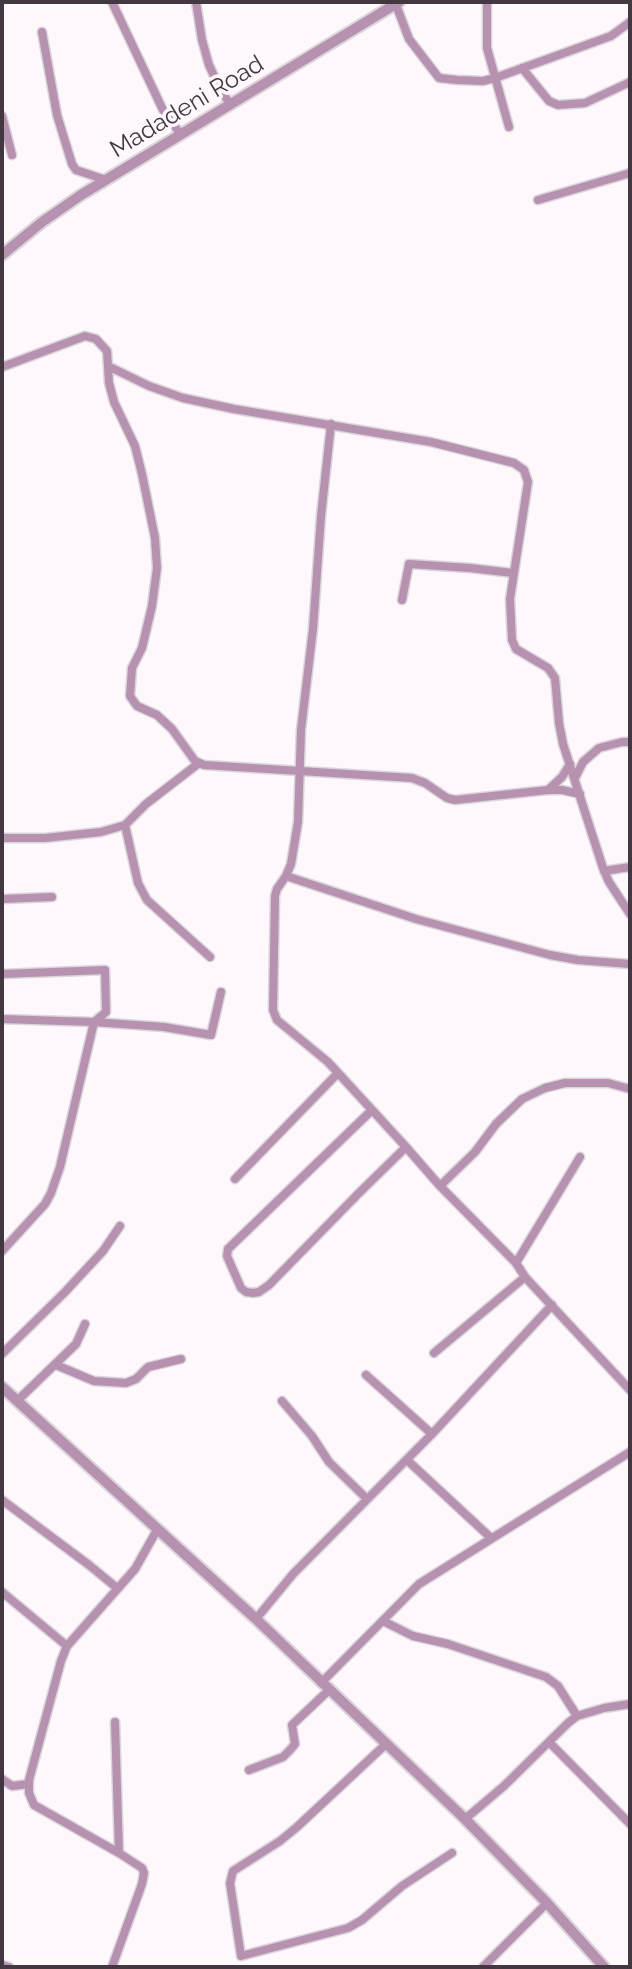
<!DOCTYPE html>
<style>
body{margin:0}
#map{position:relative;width:632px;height:1969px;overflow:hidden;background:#fef8fd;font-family:Raleway,sans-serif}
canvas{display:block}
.frame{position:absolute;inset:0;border:4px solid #433841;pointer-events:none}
</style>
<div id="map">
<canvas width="632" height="1969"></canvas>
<div class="frame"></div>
</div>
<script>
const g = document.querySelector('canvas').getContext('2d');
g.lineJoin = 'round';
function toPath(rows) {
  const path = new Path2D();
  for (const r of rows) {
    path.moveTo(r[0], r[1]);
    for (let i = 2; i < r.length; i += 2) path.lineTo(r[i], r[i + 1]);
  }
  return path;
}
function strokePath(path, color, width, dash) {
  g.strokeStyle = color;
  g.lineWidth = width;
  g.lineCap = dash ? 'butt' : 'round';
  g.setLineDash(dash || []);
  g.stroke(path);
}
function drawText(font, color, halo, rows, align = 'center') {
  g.font = font + ' Raleway,sans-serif';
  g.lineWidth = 7;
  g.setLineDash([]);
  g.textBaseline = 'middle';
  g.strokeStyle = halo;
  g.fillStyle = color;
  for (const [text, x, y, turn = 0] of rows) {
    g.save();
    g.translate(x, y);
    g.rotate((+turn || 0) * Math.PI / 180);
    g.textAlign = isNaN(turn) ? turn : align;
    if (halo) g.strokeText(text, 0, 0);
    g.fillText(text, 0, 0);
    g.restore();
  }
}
const minor = toPath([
 [112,2,163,110,181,135],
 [196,2,202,40,209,65,221,91,231,105],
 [395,2,409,39,439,78,457,80,483,81,495,78,611,36,630,22],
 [487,2,487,48,509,127],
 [42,32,57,115,72,164,76,170,106,180],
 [522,68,549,101,558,105,585,103,630,82],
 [2,116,12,155],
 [538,200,630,173],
 [2,367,85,336,96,339,107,351,109,383,114,402,135,446,142,474,155,538,157,568,152,606,142,648,132,668,130,696,137,706,157,715,172,729,195,761,204,765,412,778,425,783,447,798,455,800,548,790,562,790,580,794],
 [110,367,149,386,183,398,234,409,431,442,514,463,524,470,528,482,510,599,512,640,516,649,548,668,555,678,559,723,563,744,603,868,609,882,630,914],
 [331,424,321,516,313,629,301,730,298,822,291,864,286,876,277,889,275,896,273,1010,277,1020,328,1062,406,1147,440,1186,516,1263,525,1277,630,1390],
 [402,600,409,564,470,568,513,573],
 [199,763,146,804,125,825,138,883,147,900,210,957],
 [575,778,583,762,599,748,622,742,630,742],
 [548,790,562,777,570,764],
 [2,838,45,838,101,832,125,825],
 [604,871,630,867],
 [286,876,416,919,550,955,578,960,630,964],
 [2,899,52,897],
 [2,974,105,970,106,1012,94,1022,60,1167,51,1193,45,1204,2,1251],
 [2,1019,94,1022,164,1027,211,1035,221,992],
 [372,1110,228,1249,227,1256,241,1288,246,1292,253,1293,259,1292,269,1285,359,1193,406,1147],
 [235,1179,338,1073],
 [440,1186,475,1152,496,1124,522,1099,545,1088,565,1083,608,1083,630,1089],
 [516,1263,580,1157],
 [434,1353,525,1277],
 [2,1354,65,1292,103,1251,120,1226],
 [56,1365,94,1381,126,1383,136,1379,148,1367,181,1359],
 [366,1375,432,1434],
 [17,1401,76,1344,85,1324],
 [282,1401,312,1436,329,1462,367,1499],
 [407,1460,491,1538],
 [2,1500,89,1565,117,1588],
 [2,1592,67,1646],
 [256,1619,293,1574,432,1434,552,1305],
 [383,1621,413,1636,448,1644,546,1677,558,1686,577,1716],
 [321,1683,419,1584,630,1452],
 [115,1722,119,1853],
 [549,1742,630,1824],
 [386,1744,297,1827,280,1841,233,1871,230,1883,241,1956,348,1928,362,1920,402,1886,452,1853],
 [249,1770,283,1757,290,1750,295,1744,292,1725,329,1690],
 [2,1779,12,1786,29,1784],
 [465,1819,504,1786,568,1723,577,1716,604,1708,630,1704],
 [2,1965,9,1967],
 [112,1967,142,1884,144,1873,142,1868,119,1853,34,1805,29,1793,29,1780,61,1661,67,1646,135,1569,157,1530],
 [483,1967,547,1903]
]);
const tertiary = toPath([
 [2,255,42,222,81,195,399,2],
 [2,1387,256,1619,465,1819,547,1903,604,1967]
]);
strokePath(minor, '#dcd5db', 11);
strokePath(tertiary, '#dcd5db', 14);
strokePath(minor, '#b691b0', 8);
strokePath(tertiary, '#b691b0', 10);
drawText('24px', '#433841', '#fef8fd', [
 ["Madadeni Road",187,107,-31]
]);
</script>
